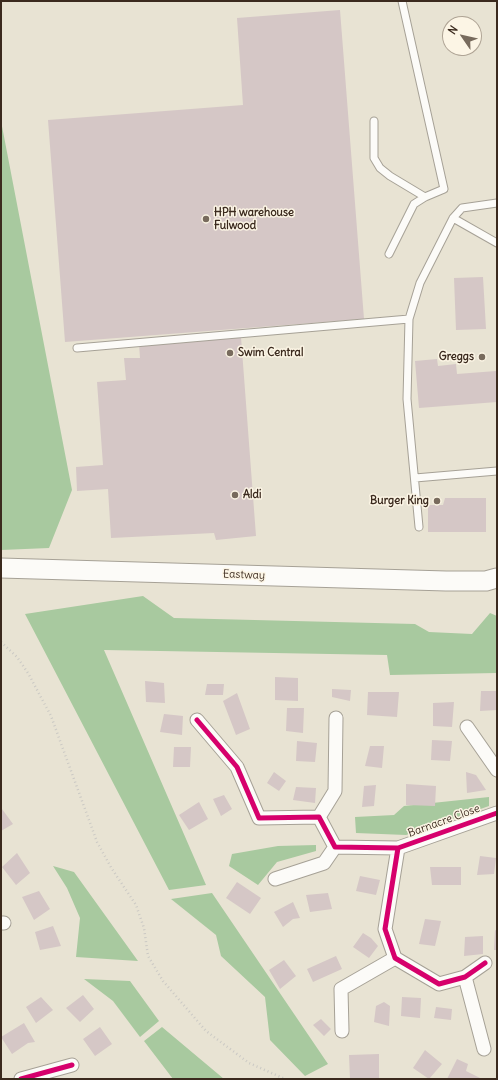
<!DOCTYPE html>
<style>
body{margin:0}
#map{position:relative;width:498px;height:1080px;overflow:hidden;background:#e8e3d3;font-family:Delius,sans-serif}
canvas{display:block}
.frame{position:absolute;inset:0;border:2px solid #3b2a1e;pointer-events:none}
.north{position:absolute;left:442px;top:16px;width:40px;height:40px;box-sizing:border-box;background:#fcf5e5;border:1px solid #afa495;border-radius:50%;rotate:304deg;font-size:11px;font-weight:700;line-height:16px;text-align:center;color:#3b2a1e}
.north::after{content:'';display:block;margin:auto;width:14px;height:18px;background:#786b5d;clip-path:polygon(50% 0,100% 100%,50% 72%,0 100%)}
</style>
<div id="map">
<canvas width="498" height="1080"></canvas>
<div class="frame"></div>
<div class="north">N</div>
</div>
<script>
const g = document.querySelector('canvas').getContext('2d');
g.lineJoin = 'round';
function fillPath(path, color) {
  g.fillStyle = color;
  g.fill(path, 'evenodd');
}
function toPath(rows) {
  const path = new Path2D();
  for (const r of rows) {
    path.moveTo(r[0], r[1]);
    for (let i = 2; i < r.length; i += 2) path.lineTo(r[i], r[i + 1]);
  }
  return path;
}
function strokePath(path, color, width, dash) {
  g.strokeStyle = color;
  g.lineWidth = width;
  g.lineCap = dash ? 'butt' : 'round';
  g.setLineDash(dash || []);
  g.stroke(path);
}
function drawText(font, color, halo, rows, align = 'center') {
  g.font = font + ' Delius,sans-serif';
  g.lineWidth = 3;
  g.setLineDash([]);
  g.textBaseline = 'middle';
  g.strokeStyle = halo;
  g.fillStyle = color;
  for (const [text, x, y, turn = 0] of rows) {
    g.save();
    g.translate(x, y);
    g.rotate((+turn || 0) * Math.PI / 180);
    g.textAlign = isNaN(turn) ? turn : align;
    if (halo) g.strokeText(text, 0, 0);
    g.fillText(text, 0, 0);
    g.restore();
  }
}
fillPath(toPath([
 [1,121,72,490,49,548,1,550],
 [143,596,174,618,415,624,429,632,472,634,490,613,497,616,497,673,390,675,387,655,104,650,206,885,169,890,25,614],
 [489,797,489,806,406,835,356,833,355,817,394,815,404,806],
 [316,845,316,851,277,862,258,885,229,866,232,854,278,846],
 [53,866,74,872,138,961,76,957,80,918,67,888],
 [212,893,328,1064,305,1076,270,1040,265,997,221,956,216,935,171,899],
 [84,979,130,981,159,1021,140,1037,113,1001],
 [162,1027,224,1079,173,1079,144,1041]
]), '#a8c99f');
fillPath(toPath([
 [340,10,364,319,65,342,48,120,243,105,237,18],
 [483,277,486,329,456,330,454,278],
 [241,337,256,536,216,540,214,533,111,538,108,489,77,491,76,467,103,465,97,382,126,380,124,358,140,358,139,344],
 [437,359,438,366,456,364,457,374,496,371,497,402,419,408,415,361],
 [445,498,486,498,486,532,428,532,428,505,443,505],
 [275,677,298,678,298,701,275,700],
 [145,681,164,683,165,703,146,702],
 [207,684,224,684,223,695,205,695],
 [332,689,351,690,350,701,332,697],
 [481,691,497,691,497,710,480,711],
 [368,692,399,692,397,717,367,715],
 [237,693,250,729,236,735,223,701],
 [454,702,452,727,433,726,433,703],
 [287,708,304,708,303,733,286,731],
 [164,714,183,716,182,735,160,732],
 [432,740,452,741,450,761,431,760],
 [297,741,317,743,315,762,296,761],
 [370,746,384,746,382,768,365,766],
 [174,747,191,747,190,767,173,767],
 [274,772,286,781,279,791,267,783],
 [466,772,476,775,486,790,467,793],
 [406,784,436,786,435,806,406,805],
 [376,785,374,806,362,807,364,786],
 [296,787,316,788,315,803,293,800],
 [224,795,232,809,221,816,213,799],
 [199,802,208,819,189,830,179,815],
 [2,809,13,824,1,831,1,810],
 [17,853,30,873,16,885,2,867],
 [480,856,496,858,494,874,477,875],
 [430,867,461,867,461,885,432,885],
 [360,876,380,880,376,895,356,891],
 [237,882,261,898,250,914,226,898],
 [39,891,50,909,34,920,22,897],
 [328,893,332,909,310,912,306,895],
 [293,902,300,918,293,919,283,927,274,912],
 [425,919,441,921,435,946,419,944],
 [53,926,61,946,40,950,35,932],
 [495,930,497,931,497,950,494,950],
 [363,933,371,938,378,946,369,958,353,947],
 [483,936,483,954,464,956,465,937],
 [336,956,342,969,313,982,307,969],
 [284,960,296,976,280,989,269,970],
 [83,995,94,1009,80,1022,66,1008],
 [41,997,53,1010,36,1023,26,1007],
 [402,997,421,998,420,1018,401,1016],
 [384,1002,390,1006,389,1026,374,1022,376,1006],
 [436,1007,452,1009,451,1020,434,1018],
 [321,1019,331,1029,324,1036,313,1025],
 [24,1023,35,1042,28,1043,12,1054,1,1037],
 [100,1027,112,1044,95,1056,83,1039],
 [425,1050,442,1064,429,1079,413,1068],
 [379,1054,379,1079,350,1079,349,1055],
 [457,1059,468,1064,466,1071,482,1079,447,1079]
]), '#d5c7c6');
const lane = toPath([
 [374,121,374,158,380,168,390,176,425,197],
 [453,218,497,243],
 [389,254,414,204,425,197,444,189,402,1],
 [77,348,409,319],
 [415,478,497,471],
 [419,527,407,399,409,319,420,283,453,218,462,208,497,203]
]);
const street = toPath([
 [197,720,237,767,259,818,319,817,335,847,398,848,497,813],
 [467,727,497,770],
 [319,817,335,791,336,718],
 [398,848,385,929,395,958,439,984,465,977,485,963],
 [275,879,324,863,335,847],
 [1,923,4,923],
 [465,977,484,1049],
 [342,1031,341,989,395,958],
 [21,1079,72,1065]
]);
const secondary = toPath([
 [1,568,446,581,486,581,497,578]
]);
strokePath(lane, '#a6a196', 9);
strokePath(street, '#a6a196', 15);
strokePath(secondary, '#a6a196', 21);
strokePath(toPath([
 [1,642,17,657,28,673,51,716,97,842,112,869,136,905,144,928,148,956,163,981,206,1031,249,1063,285,1079]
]), '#cbc9c4', 2.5, [1, 3]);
strokePath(lane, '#fcfbf8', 7);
strokePath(street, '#fcfbf8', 13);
strokePath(secondary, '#fcfbf8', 19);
strokePath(toPath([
 [197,720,237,767,259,818,319,817,335,847,398,848,497,813],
 [398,848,385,929,395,958,439,984,465,977,485,963],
 [21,1079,72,1065]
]), '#d6006c', 5);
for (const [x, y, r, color] of [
 [206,219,4,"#786b5d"],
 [230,353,4,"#786b5d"],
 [482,357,4,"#786b5d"],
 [235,495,4,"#786b5d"],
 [437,501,4,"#786b5d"]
]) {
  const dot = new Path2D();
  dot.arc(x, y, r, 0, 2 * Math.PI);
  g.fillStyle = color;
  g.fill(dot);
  strokePath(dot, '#fcf5e5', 1.5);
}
drawText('bold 11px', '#3b2a1e', '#fcf5e5', [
 ["HPH warehouse",214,213],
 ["Fulwood",214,226],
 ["Swim Central",238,353],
 ["Greggs",474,357,"right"],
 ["Aldi",243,495],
 ["Burger King",429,501,"right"]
], 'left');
drawText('11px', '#3b2a1e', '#fcf5e5', [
 ["Eastway",244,575,2],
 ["Barnacre Close",444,821,-20]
]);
</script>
